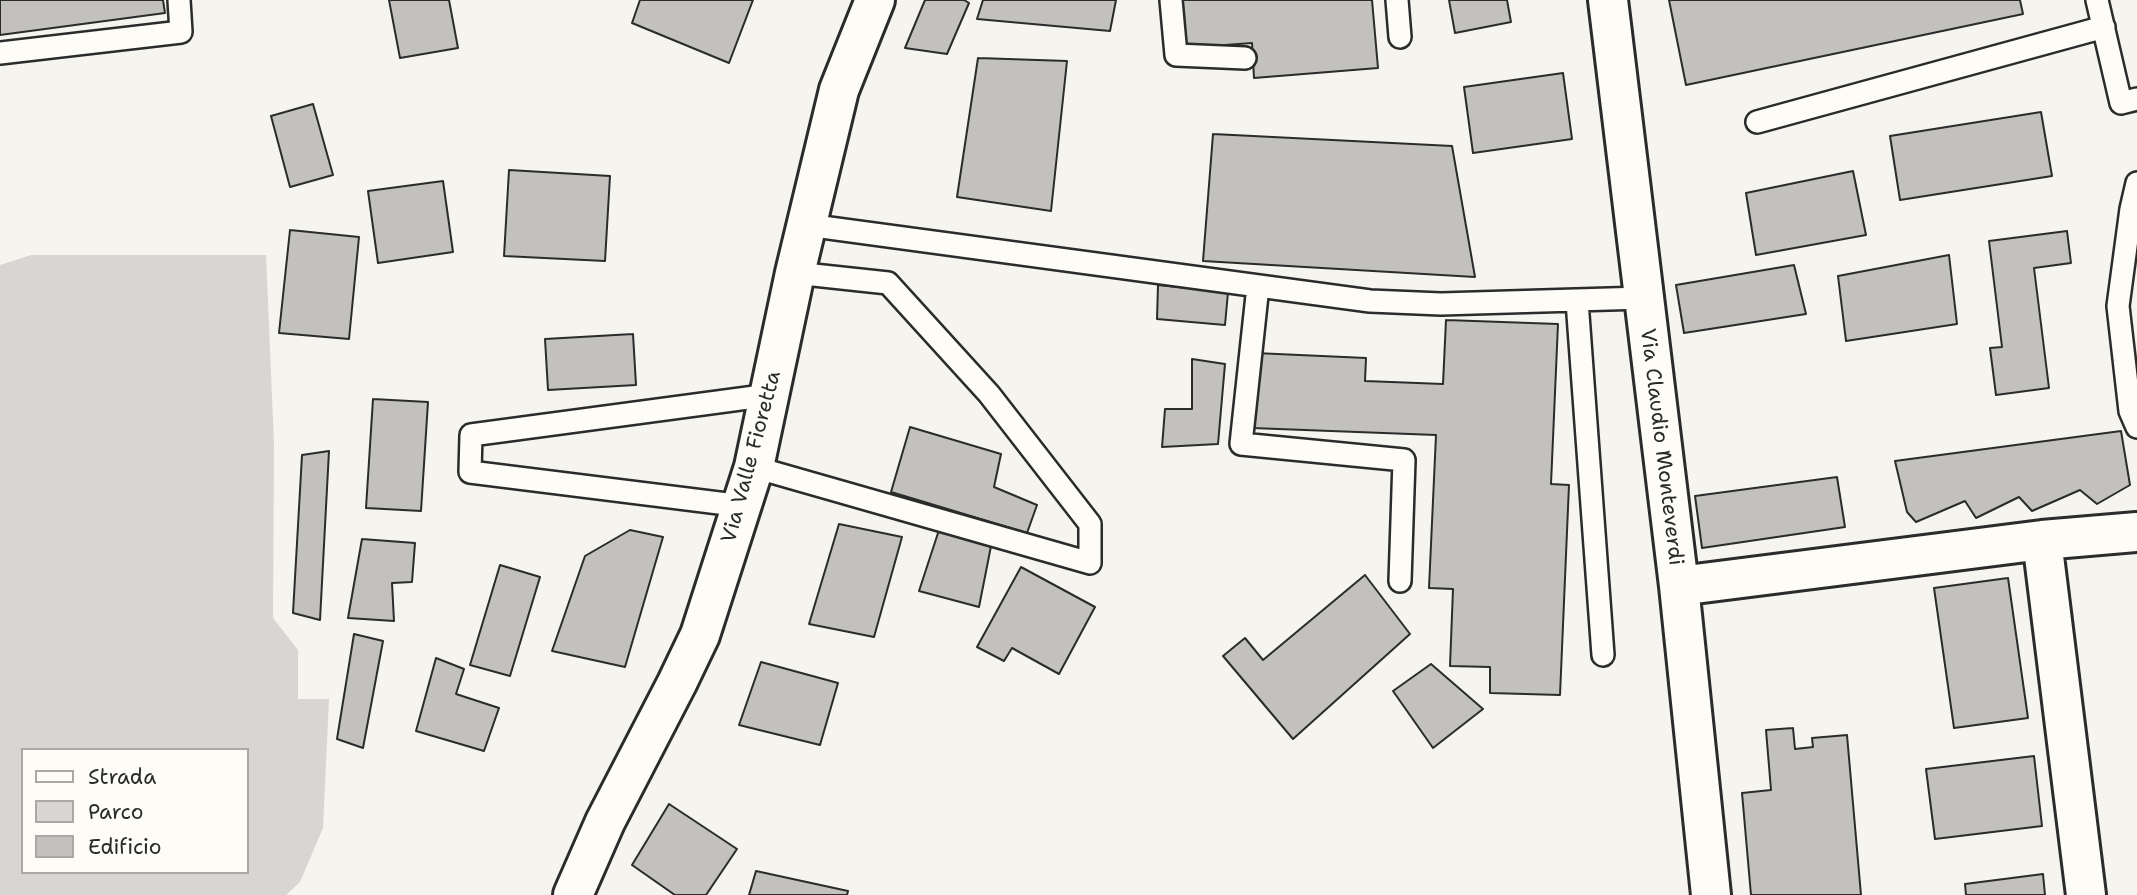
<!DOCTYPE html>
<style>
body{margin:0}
#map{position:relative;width:2137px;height:895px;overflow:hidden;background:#f5f4ef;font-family:"Shantell Sans",sans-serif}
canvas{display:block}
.legend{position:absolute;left:21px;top:748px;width:228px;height:126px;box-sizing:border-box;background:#fdfcf7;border:2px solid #a9a8a5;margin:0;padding:9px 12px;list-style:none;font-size:21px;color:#2b2b2b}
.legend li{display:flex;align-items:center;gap:14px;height:35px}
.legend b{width:35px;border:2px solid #a9a8a5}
</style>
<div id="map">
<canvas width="2137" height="895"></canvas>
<ul class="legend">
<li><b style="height:9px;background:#fdfcf7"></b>Strada</li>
<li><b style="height:19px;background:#d7d6d2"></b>Parco</li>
<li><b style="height:19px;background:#c2c1be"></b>Edificio</li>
</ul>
</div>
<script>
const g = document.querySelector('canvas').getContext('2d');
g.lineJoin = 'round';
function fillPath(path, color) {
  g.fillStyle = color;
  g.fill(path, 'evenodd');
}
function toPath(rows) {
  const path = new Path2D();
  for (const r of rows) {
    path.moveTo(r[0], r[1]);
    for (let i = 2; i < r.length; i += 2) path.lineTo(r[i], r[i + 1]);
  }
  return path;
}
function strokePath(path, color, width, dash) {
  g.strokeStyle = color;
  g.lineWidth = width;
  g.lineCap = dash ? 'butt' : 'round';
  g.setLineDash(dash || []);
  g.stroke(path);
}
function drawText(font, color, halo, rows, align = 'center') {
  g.font = font + ' "Shantell Sans",sans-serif';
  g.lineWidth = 6;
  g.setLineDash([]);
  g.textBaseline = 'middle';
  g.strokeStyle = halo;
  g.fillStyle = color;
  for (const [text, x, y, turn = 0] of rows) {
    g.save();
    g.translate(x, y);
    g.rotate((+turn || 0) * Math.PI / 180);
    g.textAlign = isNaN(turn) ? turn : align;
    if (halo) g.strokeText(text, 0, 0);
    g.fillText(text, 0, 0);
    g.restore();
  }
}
fillPath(toPath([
 [31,255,266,255,274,444,273,618,298,650,298,699,329,699,323,828,300,882,286,895,0,895,0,265],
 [23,750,247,750,247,872,23,872]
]), '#d7d6d2');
const building = toPath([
 [0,0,163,0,165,13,0,35,0,0],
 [389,0,449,0,458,48,400,58,389,0],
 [640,0,753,0,729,63,632,23,640,0],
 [925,0,964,0,969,3,947,54,905,48,925,0],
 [983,0,1116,0,1110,31,977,19,983,0],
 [1181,0,1372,0,1378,68,1254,78,1252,43,1185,48,1181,0],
 [1449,0,1507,0,1511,22,1455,33,1449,0],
 [1669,0,2020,0,2023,14,1686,85,1669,0],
 [978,58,1067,61,1051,211,957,197,978,58],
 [1563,73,1572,139,1473,153,1464,87,1563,73],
 [313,104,333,175,290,187,271,116,313,104],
 [2041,112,2052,176,1900,200,1890,136,2041,112],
 [1213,134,1452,146,1475,277,1203,261,1213,134],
 [509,170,610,176,605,261,504,256,509,170],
 [1853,171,1866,235,1756,255,1746,193,1853,171],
 [443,181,453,252,378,263,368,191,443,181],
 [290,230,359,237,349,339,279,333,290,230],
 [2067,231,2071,263,2034,268,2049,388,1996,395,1990,348,2002,347,1989,241,2067,231],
 [1949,255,1957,324,1846,341,1838,276,1949,255],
 [1794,265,1806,314,1684,333,1676,285,1794,265],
 [1158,285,1228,292,1225,325,1157,319,1158,285],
 [1446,320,1558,324,1551,484,1569,485,1560,695,1490,693,1490,667,1450,666,1453,589,1429,588,1436,435,1252,428,1255,353,1366,358,1365,381,1443,384,1446,320],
 [633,334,636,385,548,390,545,339,633,334],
 [1192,359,1225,364,1218,444,1162,447,1165,409,1192,409,1192,359],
 [373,399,428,402,421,511,366,508,373,399],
 [910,427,1001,454,994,487,1037,505,1027,533,891,492,910,427],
 [2121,431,2130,485,2097,504,2080,490,2032,511,2019,497,1976,518,1965,501,1916,522,1907,512,1895,461,2121,431],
 [329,451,320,620,293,613,302,455,329,451],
 [1837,477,1845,527,1702,548,1695,496,1837,477],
 [839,524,902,537,874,637,809,624,839,524],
 [630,530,663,537,625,667,552,651,585,556,630,530],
 [939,530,992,541,979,607,919,591,939,530],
 [362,539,415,543,412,582,392,583,394,621,348,618,362,539],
 [500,565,540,577,510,676,470,665,500,565],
 [1021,567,1095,607,1059,674,1012,648,1004,661,977,647,1021,567],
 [1365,575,1410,634,1293,739,1223,656,1245,638,1263,660,1365,575],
 [2008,578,2028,718,1954,728,1934,588,2008,578],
 [354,634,383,641,363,748,337,739,354,634],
 [436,658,464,669,456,694,499,708,484,751,416,731,436,658],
 [761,662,838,683,820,745,739,725,761,662],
 [1431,664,1483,709,1433,748,1393,691,1431,664],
 [1793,728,1795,749,1813,747,1812,738,1847,735,1861,895,1751,895,1742,793,1771,790,1766,730,1793,728],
 [2034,756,2042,826,1935,839,1926,769,2034,756],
 [669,804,737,849,706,895,675,895,632,865,669,804],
 [756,871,848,891,847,895,749,895,756,871],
 [2043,874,2045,895,1966,895,1965,884,2043,874]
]);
fillPath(building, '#c2c1be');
strokePath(building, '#2b2b2b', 2);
const service = toPath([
 [1171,0,1176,55,1245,58],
 [1397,0,1400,37],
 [2097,0,2121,103,2137,99],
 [0,53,181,32,179,0],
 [1757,122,2104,27],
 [2137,183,2131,209,2118,306,2130,411,2137,427],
 [807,225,1370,301,1441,304,1643,298],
 [1258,286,1241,444,1404,460,1400,581],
 [1577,301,1603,655],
 [754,467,1090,563,1090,524,989,394,888,283,795,273],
 [743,506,470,472,471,435,770,395]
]);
const minor = toPath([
 [1608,0,1679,586,1711,895],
 [2042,540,2086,895],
 [1679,586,2042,540,2137,532],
 [573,895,605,822,677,683,700,635,754,467,795,273,839,90,875,0]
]);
strokePath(service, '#2b2b2b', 26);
strokePath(minor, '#2b2b2b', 44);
strokePath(service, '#fdfcf7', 21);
strokePath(minor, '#fdfcf7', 38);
drawText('21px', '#2b2b2b', '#fdfcf7', [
 ["Via Claudio Monteverdi",1661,447,83],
 ["Via Valle Fioretta",752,457,-75]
]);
</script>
